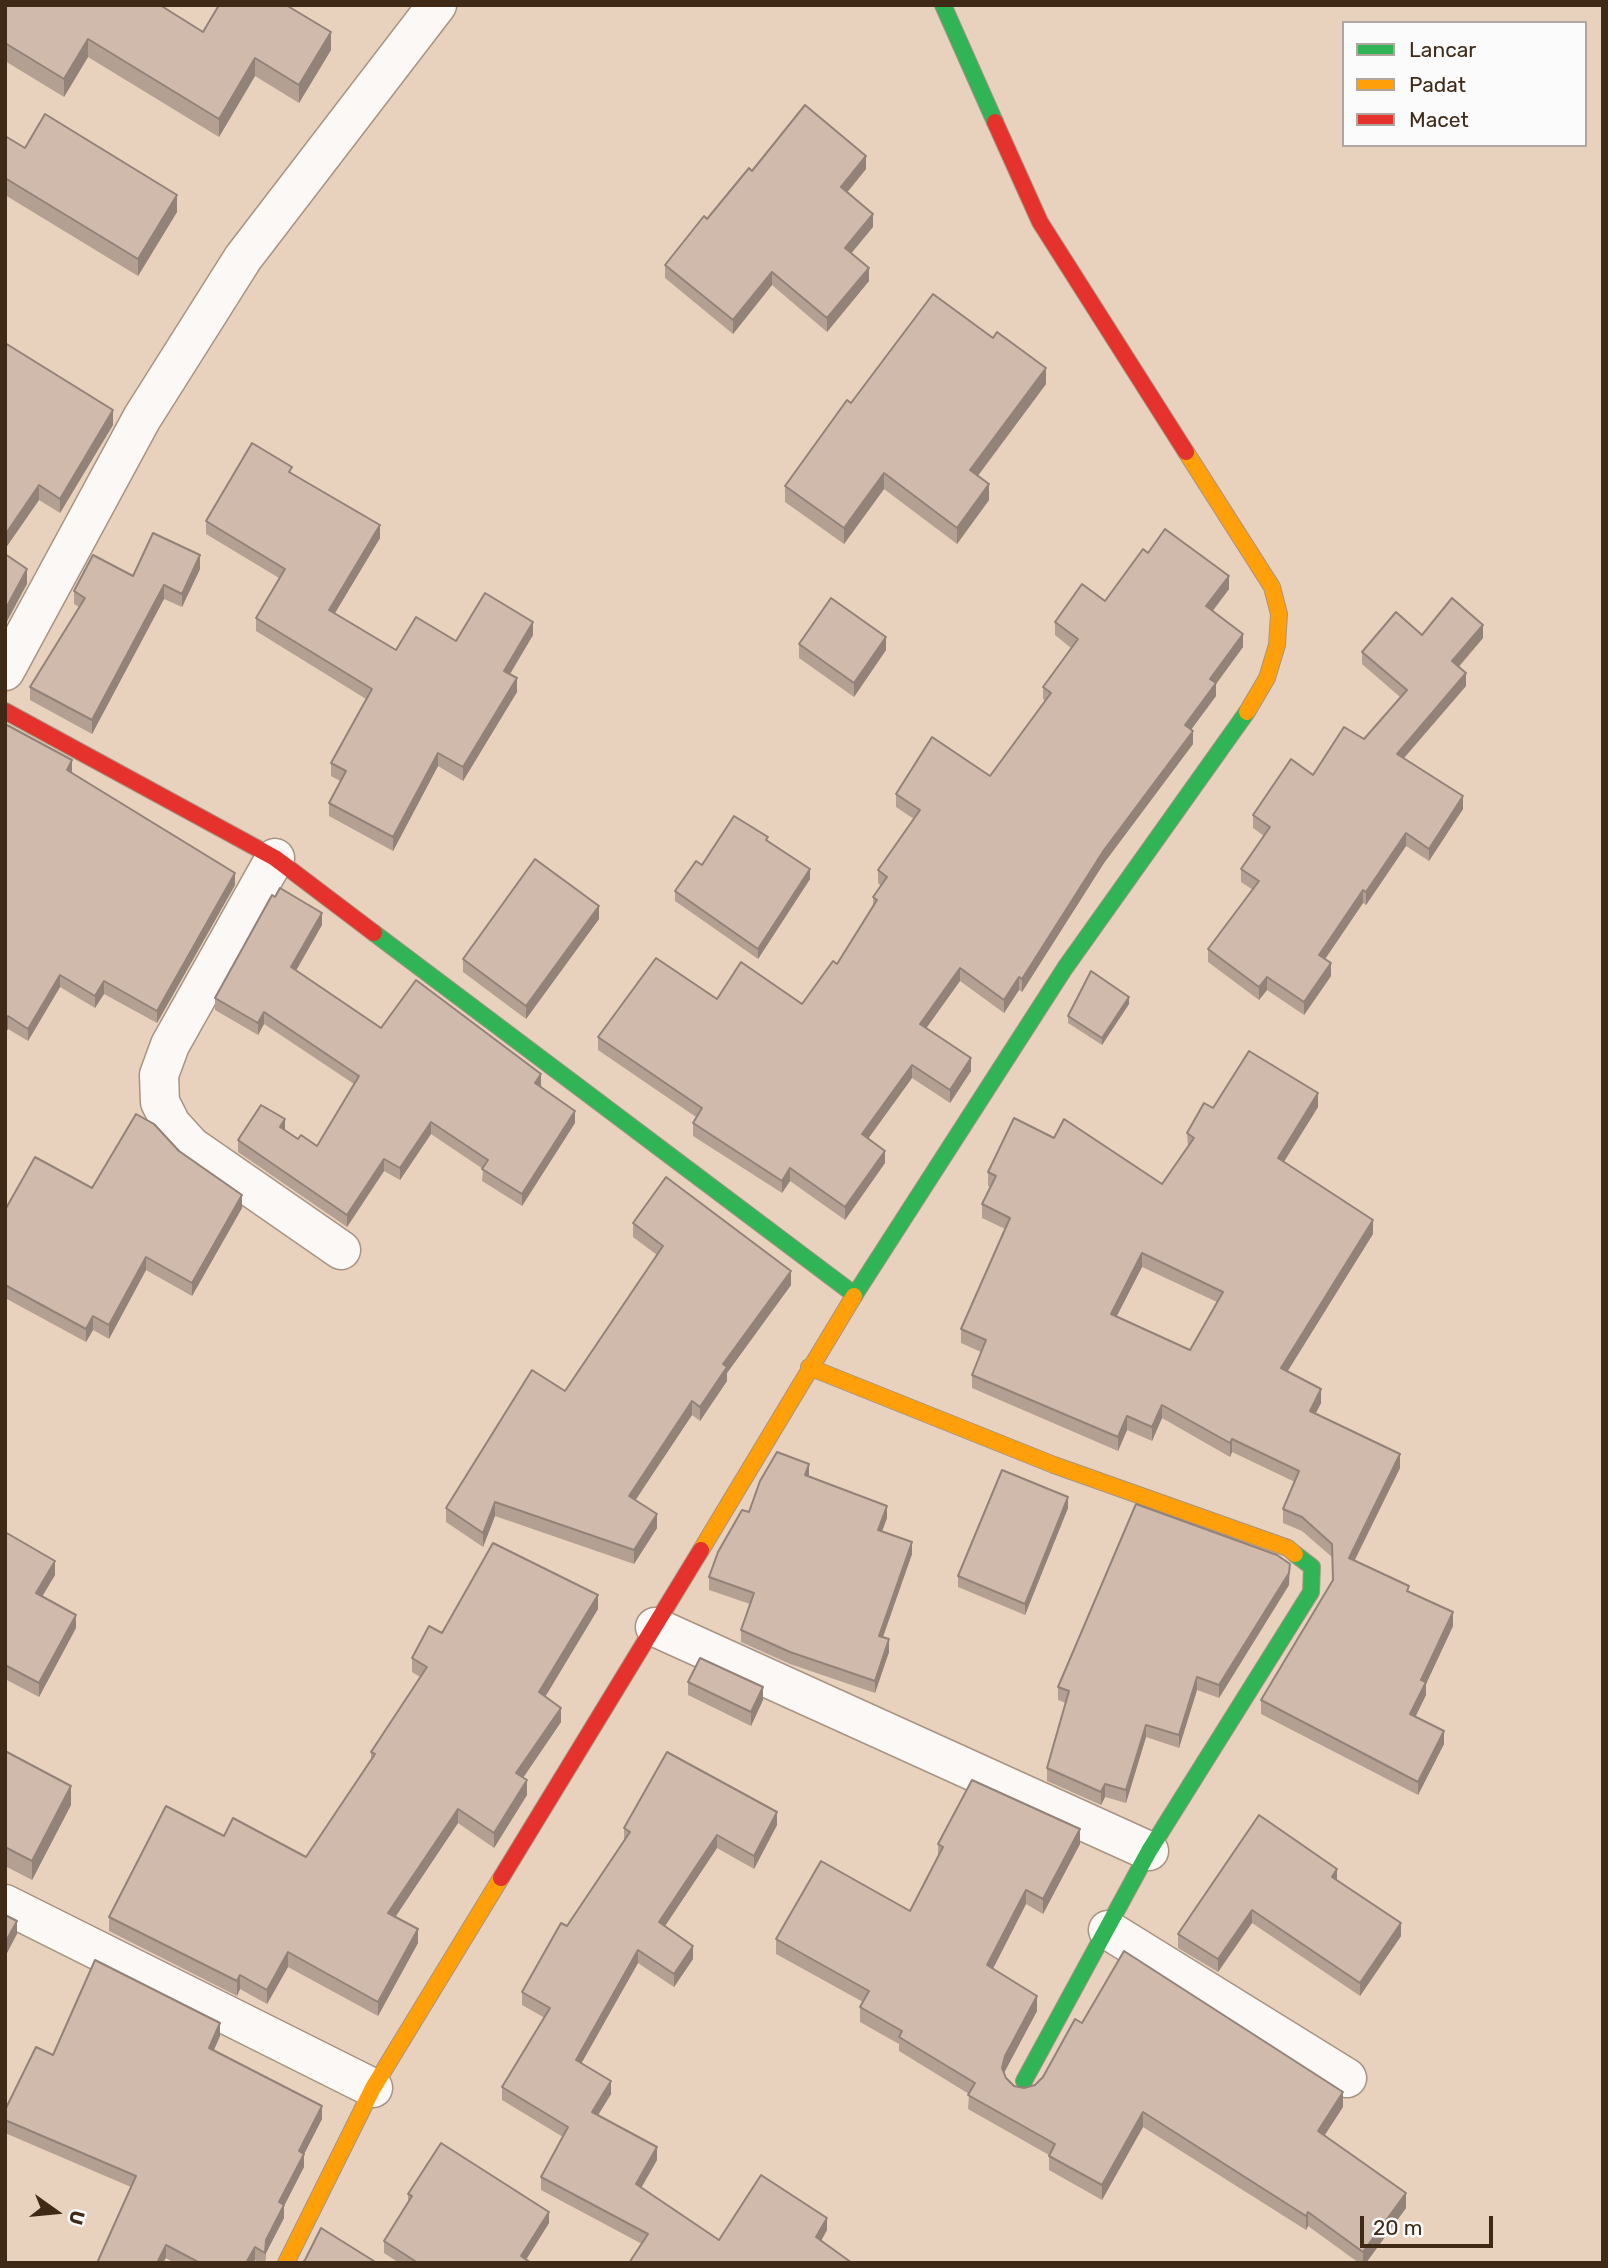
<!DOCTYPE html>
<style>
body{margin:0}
#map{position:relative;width:1608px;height:2268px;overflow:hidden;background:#e9d2bd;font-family:Rubik,sans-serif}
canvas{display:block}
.frame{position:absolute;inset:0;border:7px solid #3e2a16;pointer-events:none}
.legend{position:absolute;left:1342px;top:21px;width:245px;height:126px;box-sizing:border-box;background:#fbfbfb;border:2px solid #afa79f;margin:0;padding:9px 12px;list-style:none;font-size:21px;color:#3e2a16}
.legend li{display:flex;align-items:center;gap:14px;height:35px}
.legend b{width:35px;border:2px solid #afa79f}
.north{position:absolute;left:21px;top:2177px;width:70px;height:70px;-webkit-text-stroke:5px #fbfbfb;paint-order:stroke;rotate:105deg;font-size:19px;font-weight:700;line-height:28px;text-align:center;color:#3e2a16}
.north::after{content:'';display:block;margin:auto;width:24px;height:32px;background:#3e2a16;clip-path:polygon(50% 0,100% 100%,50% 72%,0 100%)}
.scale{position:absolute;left:1360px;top:2216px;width:133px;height:32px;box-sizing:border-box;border:4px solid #3e2a16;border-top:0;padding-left:9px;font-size:21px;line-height:24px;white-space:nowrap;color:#3e2a16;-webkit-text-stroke:5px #fbfbfb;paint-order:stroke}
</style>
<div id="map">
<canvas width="1608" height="2268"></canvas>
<div class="frame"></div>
<ul class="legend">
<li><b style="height:9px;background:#30b455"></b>Lancar</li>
<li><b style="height:9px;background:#ff9f0a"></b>Padat</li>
<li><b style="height:9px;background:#e5322d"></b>Macet</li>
</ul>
<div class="north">U</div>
<div class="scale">20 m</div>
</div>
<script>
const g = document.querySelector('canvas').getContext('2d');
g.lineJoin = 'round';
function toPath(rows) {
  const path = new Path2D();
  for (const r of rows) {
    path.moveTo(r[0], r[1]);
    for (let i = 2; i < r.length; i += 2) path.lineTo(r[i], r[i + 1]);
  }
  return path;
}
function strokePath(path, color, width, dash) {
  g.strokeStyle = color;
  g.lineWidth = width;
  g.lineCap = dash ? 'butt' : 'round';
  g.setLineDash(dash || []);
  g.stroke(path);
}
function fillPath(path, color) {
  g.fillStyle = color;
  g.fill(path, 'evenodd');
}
const street = toPath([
 [5,671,142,418,243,258,437,5],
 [275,858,170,1045,159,1075,160,1102,171,1124,191,1146,341,1250],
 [655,1627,1149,1851],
 [5,1904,373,2088],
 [1108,1930,1347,2078]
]);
const fast = toPath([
 [943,5,995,122],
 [374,933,855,1295],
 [854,1296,1065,968,1247,712],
 [1024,2081,1149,1851,1311,1592,1312,1567,1295,1554]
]);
const slow = toPath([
 [1186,452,1272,587,1279,614,1277,645,1267,678,1247,712],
 [809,1367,1054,1465,1288,1548,1295,1554],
 [701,1550,854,1296],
 [286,2263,373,2088,501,1878]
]);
const jam = toPath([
 [995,122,1040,222,1186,452],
 [5,711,275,858,374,933],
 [501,1878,701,1550]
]);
strokePath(street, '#a79482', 41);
strokePath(fast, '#a79482', 18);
strokePath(slow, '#a79482', 18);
strokePath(jam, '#a79482', 18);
strokePath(street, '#fcf8f5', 38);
strokePath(fast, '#30b455', 16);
strokePath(slow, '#ff9f0a', 16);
strokePath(jam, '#e5322d', 16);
fillPath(toPath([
 [5,5,203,32,331,50,299,103,255,76,219,137,88,57,64,97,5,61],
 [5,136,25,148,177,212,138,276,5,195],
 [866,169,847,192,873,227,851,253,869,281,827,332,772,285,733,334,665,278,665,265,752,171],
 [5,343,113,425,60,513,39,500,5,549],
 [1046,384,978,476,989,500,957,544,884,489,844,544,785,502,785,486,851,403],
 [292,474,380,538,335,613,396,650,456,641,533,635,510,674,517,692,463,781,438,766,393,851,329,816,329,803,340,781,331,776,331,763,366,699,256,631,256,618,279,578,206,534,206,521],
 [1148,553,1229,589,1213,611,1243,647,1216,684,1216,696,1191,729,1193,744,1104,863,1022,992,1019,990,1004,1013,960,981,926,1028,971,1071,950,1103,912,1078,868,1139,885,1163,845,1220,790,1181,782,1193,693,1136,693,1123,696,1117,598,1050,598,1037,717,999,802,1004,837,964,873,905,873,897,881,886,878,883,878,870,914,819,896,807,896,794,990,776,1045,701,1043,699,1043,687,1071,648,1055,635,1055,622,1105,601],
 [200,569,182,607,164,599,92,734,30,700,30,687,79,607,74,604,74,591],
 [1422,635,1483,638,1459,667,1466,686,1404,758,1463,809,1429,861,1406,846,1366,905,1363,903,1325,959,1331,976,1304,1015,1267,990,1259,1000,1208,962,1208,949,1253,890,1241,882,1241,869,1264,836,1253,828,1253,815,1364,739,1400,697,1362,664,1362,652],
 [799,644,886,650,854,697,799,658],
 [5,728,235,885,157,1023,104,994,95,1008,60,987,28,1041,8,1029],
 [768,842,810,879,758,959,675,901,675,891,702,865],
 [599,919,526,1019,463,972,463,959],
 [322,925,296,971,381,1028,541,1086,575,1123,522,1206,482,1181,483,1169,431,1134,400,1180,384,1171,347,1227,238,1152,238,1140,285,1130,298,1139,317,1146,354,1084,264,1024,258,1035,215,1010,215,998],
 [1129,1004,1102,1045,1068,1023,1068,1016],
 [1318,1107,1284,1162,1373,1234,1287,1371,1321,1403,1316,1413,1400,1468,1355,1560,1409,1592,1453,1626,1426,1684,1426,1695,1416,1716,1444,1744,1418,1795,1261,1714,1261,1700,1332,1581,1332,1557,1302,1531,1283,1523,1283,1509,1295,1482,1232,1452,1230,1457,1162,1418,1152,1441,1127,1430,1118,1451,972,1388,972,1375,981,1352,961,1343,961,1329,1005,1229,982,1218,982,1204,991,1187,988,1186,988,1172,1054,1138,1162,1184,1188,1147,1187,1133,1213,1108],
 [1142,1267,1217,1302,1190,1350,1117,1316],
 [179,1151,242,1208,192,1296,146,1270,109,1339,93,1330,86,1342,5,1298,5,1210,92,1188],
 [633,1223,791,1285,727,1373,727,1381,700,1421,692,1415,635,1500,657,1528,634,1564,495,1516,483,1547,446,1522,446,1508,565,1391,657,1255,633,1237],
 [809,1476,887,1518,882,1531,912,1554,883,1637,889,1652,875,1693,790,1664,741,1642,741,1630,750,1604,709,1590,709,1577,749,1512],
 [1068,1508,1025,1615,958,1587,958,1576],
 [5,1532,55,1575,42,1596,76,1628,39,1697,5,1679],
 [1289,1585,1219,1698,1197,1690,1179,1748,1146,1737,1126,1803,1105,1797,1101,1805,1047,1781,1047,1768,1066,1703,1058,1700,1058,1687],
 [598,1609,545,1697,561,1722,523,1778,527,1795,494,1848,458,1823,395,1917,418,1943,378,2016,288,1967,267,2004,240,1989,237,1996,109,1931,109,1917,224,1836,306,1857,371,1761,371,1752,420,1677,412,1672,412,1658,442,1633],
 [688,1682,763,1700,751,1726,688,1695],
 [5,1751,71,1805,32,1880,5,1866],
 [777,1825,754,1869,717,1848,665,1926,693,1959,674,1987,638,1963,581,2063,611,2094,598,2115,657,2160,641,2188,719,2240,827,2230,821,2241,642,2244,541,2190,541,2177,563,2137,502,2100,502,2087,545,2018,522,2005,522,1992,624,1840,624,1828],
 [938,1844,1080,1844,1043,1914,1026,1904,993,1969,1037,2011,1005,2071,1004,2073,1006,2078,1014,2086,1024,2088,1035,2085,1043,2077,1082,2023,1343,2107,1325,2135,1406,2208,1366,2263,1359,2263,1308,2226,1306,2230,1143,2127,1102,2200,1049,2170,1049,2155,968,2109,969,2094,899,2051,899,2044,860,2022,860,2007,863,2002,776,1954,776,1939,910,1911,938,1856],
 [1337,1880,1401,1936,1360,1996,1252,1923,1218,1972,1178,1948,1178,1934],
 [220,2036,214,2050,322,2119,304,2154,304,2167,284,2206,284,2218,266,2253,265,2263,259,2263,255,2260,253,2263,174,2263,166,2258,131,2187,5,2133,5,2110,53,2055],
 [408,2194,549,2223,526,2259,531,2263,399,2263,384,2253,384,2241,408,2203]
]), '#b3a093');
fillPath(toPath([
 [331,32,331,50,299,103,299,85],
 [88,39,88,57,64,97,64,79],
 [255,58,255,76,219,137,219,119],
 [866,156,866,169,841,200,841,187],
 [177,195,177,212,138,276,138,259],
 [873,214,873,227,845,261,845,248],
 [869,268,869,281,827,332,827,318],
 [772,272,772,285,733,334,733,320],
 [1046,368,1046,384,970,486,970,470],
 [113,410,113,425,60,513,60,499],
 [884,473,884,489,844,544,844,528],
 [989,484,989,500,957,544,957,528],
 [39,485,39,500,5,549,5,535],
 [380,525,380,538,329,623,329,610],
 [200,555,200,569,182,607,182,594],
 [27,569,27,584,5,625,5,610],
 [1229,576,1229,589,1206,619,1206,606],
 [164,585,164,599,92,734,92,720],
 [533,622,533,635,504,684,504,671],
 [1483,625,1483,638,1452,674,1452,661],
 [1243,634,1243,647,1216,684,1216,696,1185,738,1185,725,1210,679],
 [886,637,886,650,854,697,854,683],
 [1466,673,1466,686,1397,766,1397,754],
 [517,678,517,692,463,781,463,767],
 [1193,731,1193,744,1104,863,1022,992,1022,979,1104,850],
 [438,753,438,766,393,851,393,837],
 [72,760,72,772,67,770],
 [1463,796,1463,809,1429,861,1429,849],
 [1406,833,1406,846,1366,905,1366,892],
 [810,869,810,879,758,959,758,949],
 [235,873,235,885,157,1023,157,1011],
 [1363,890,1363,903,1319,968,1319,955],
 [599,906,599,919,526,1019,526,1006],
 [322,913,322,925,291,979,291,967],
 [1331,963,1331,976,1304,1015,1304,1002],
 [960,968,960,981,920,1037,920,1024],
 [60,975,60,987,28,1041,28,1029],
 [1019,977,1019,990,1004,1013,1004,1000],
 [1267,977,1267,990,1259,1000,1259,987],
 [104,981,104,994,95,1008,95,996],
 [1129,997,1129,1004,1102,1045,1102,1038],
 [264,1012,264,1024,258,1035,258,1023],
 [8,1016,8,1029,5,1034,5,1022],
 [971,1058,971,1071,950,1103,950,1090],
 [912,1065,912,1078,862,1147,862,1134],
 [541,1074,541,1086,535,1095,535,1083],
 [1318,1093,1318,1107,1278,1171,1278,1158],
 [575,1111,575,1123,522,1206,522,1194],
 [285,1119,285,1131,280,1127],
 [431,1122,431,1134,400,1180,400,1168],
 [885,1151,885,1163,845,1220,845,1207],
 [384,1159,384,1171,347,1227,347,1215],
 [790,1168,790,1181,782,1193,782,1181],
 [242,1195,242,1208,192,1296,192,1283],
 [1373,1220,1373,1234,1281,1382,1281,1368],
 [1142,1253,1142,1267,1111,1327,1111,1314],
 [146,1257,146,1270,109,1339,109,1325],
 [791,1271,791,1285,727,1373,727,1381,700,1421,700,1407,723,1364],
 [93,1316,93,1330,86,1342,86,1329],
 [1321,1389,1321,1403,1310,1424,1310,1411],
 [692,1401,692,1415,629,1510,629,1496],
 [1162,1405,1162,1418,1152,1441,1152,1427],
 [1127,1416,1127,1430,1118,1451,1118,1437],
 [1232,1439,1232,1452,1230,1457,1230,1443],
 [1400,1454,1400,1468,1349,1571,1349,1558],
 [809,1464,809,1476,805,1475],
 [1068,1497,1068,1508,1025,1615,1025,1604],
 [495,1502,495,1516,483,1547,483,1533],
 [887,1506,887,1518,878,1542,878,1530],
 [657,1514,657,1528,634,1564,634,1550],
 [912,1542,912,1554,879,1648,879,1636],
 [55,1561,55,1575,36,1607,36,1593],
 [1290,1564,1289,1585,1219,1698,1219,1685],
 [598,1595,598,1609,539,1707,539,1692],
 [1453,1612,1453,1626,1426,1684,1426,1695,1410,1727,1410,1714,1421,1680],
 [76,1615,76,1628,39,1697,39,1683],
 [889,1639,889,1652,875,1693,875,1681],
 [1197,1677,1197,1690,1179,1748,1179,1735],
 [763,1687,763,1700,751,1726,751,1712],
 [561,1708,561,1722,516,1788,516,1773],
 [1146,1725,1146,1737,1126,1803,1126,1790],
 [1444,1731,1444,1744,1418,1795,1418,1782],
 [527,1780,527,1795,494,1848,494,1833],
 [1105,1784,1105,1797,1101,1805,1101,1792],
 [71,1786,71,1805,32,1880,32,1861],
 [458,1809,458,1823,388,1928,388,1913],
 [777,1812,777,1825,754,1869,754,1856],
 [1080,1829,1080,1844,1043,1914,1043,1899],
 [717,1835,717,1848,659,1935,659,1922],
 [1337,1869,1337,1883,1332,1877],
 [1026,1890,1026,1904,987,1980,987,1965],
 [1252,1910,1252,1923,1218,1972,1218,1959],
 [17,1921,17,1934,5,1957,5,1943],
 [1401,1923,1401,1936,1360,1996,1360,1983],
 [418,1929,418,1943,378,2016,378,2002],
 [693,1946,693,1959,674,1987,674,1974],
 [638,1950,638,1963,576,2073,576,2060],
 [288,1952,288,1967,267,2004,267,1990],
 [240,1975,240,1989,237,1996,237,1981],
 [1037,1996,1037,2011,1005,2071,1002,2082,1002,2068,1005,2056],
 [220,2023,220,2036,209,2061,209,2048],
 [611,2081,611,2094,592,2125,592,2112],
 [1343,2092,1343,2107,1318,2145,1318,2131],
 [322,2106,322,2119,299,2164,299,2151],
 [1143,2112,1143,2127,1102,2200,1102,2185],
 [657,2147,657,2160,636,2197,636,2184],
 [304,2154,304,2167,284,2206,284,2218,266,2253,265,2263,266,2240,279,2202],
 [1406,2193,1406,2208,1366,2263,1363,2263,1363,2252],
 [549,2212,549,2223,524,2263,521,2256],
 [1308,2212,1308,2226,1306,2230,1306,2216],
 [827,2218,827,2230,816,2250,816,2237],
 [166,2245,166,2258,163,2263,157,2263],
 [255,2247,255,2260,253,2263,246,2263]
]), '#928278');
const building = toPath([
 [5,5,160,5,203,32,219,5,286,5,331,32,299,85,255,58,219,119,88,39,64,79,5,43,5,5],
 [805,105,866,156,841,187,873,214,845,248,869,268,827,318,772,272,733,320,665,265,704,216,707,219,749,168,752,171,805,105],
 [45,114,177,195,138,259,5,178,5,136,25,148,45,114],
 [933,294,993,338,997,332,1046,368,970,470,989,484,957,528,884,473,844,528,785,486,847,400,851,403,933,294],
 [5,343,113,410,60,499,39,485,5,535,5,343],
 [252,443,292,467,289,472,380,525,329,610,396,650,416,617,456,641,485,593,533,622,504,671,517,678,463,767,438,753,393,837,329,803,346,771,331,763,372,689,256,618,285,569,206,521,252,443],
 [1165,529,1229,576,1206,606,1243,634,1210,679,1216,683,1185,725,1193,731,1104,850,1022,979,1019,977,1004,1000,960,968,920,1024,971,1058,950,1090,912,1065,862,1134,885,1151,845,1207,790,1168,782,1181,693,1123,702,1108,598,1037,656,958,717,999,741,962,802,1004,833,961,837,964,877,900,873,897,887,877,878,870,920,810,896,794,932,737,990,776,1051,693,1043,687,1078,639,1055,622,1082,584,1105,601,1143,549,1148,553,1165,529],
 [153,533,200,555,182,594,164,585,92,720,30,687,85,598,74,591,93,555,133,576,153,533],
 [5,554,27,569,5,610,5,554],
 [831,598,886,637,854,683,799,644,831,598],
 [1452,598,1483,625,1452,661,1466,673,1397,754,1463,796,1429,849,1406,833,1366,892,1363,890,1319,955,1331,963,1304,1002,1267,977,1259,987,1208,949,1259,881,1241,869,1270,827,1253,815,1291,759,1313,775,1344,727,1364,739,1407,690,1362,652,1396,612,1422,635,1452,598],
 [7,725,72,760,67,770,235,873,157,1011,104,981,95,996,60,975,28,1029,8,1016,5,1022,5,728,7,725],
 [734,816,768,837,766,840,810,869,758,949,675,891,696,861,702,865,734,816],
 [535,859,599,906,526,1006,463,959,535,859],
 [280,888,322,913,291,967,381,1028,416,980,541,1074,535,1083,575,1111,522,1194,482,1169,488,1160,431,1122,400,1168,384,1159,347,1215,238,1140,261,1105,285,1119,280,1127,298,1139,301,1135,317,1146,359,1076,264,1012,258,1023,215,998,272,895,275,897,280,888],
 [1091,971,1129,997,1102,1038,1068,1016,1091,971],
 [1249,1051,1318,1093,1278,1158,1373,1220,1281,1368,1321,1389,1310,1411,1400,1454,1349,1558,1409,1586,1407,1591,1453,1612,1421,1680,1426,1682,1410,1714,1444,1731,1418,1782,1261,1700,1333,1580,1332,1544,1302,1517,1283,1509,1299,1471,1232,1439,1230,1443,1162,1405,1152,1427,1127,1416,1118,1437,972,1375,986,1340,961,1329,1010,1218,982,1204,996,1176,988,1172,1014,1118,1054,1138,1064,1119,1162,1184,1194,1138,1187,1133,1204,1103,1213,1108,1249,1051],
 [1142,1253,1223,1292,1190,1350,1111,1314,1142,1253],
 [136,1114,154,1124,179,1151,242,1195,192,1283,146,1257,109,1325,93,1316,86,1329,5,1285,5,1210,35,1157,92,1188,136,1114],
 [666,1177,791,1271,723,1364,727,1367,700,1407,692,1401,629,1496,657,1514,634,1550,495,1502,483,1533,446,1508,532,1370,565,1391,663,1246,633,1223,666,1177],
 [777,1452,809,1464,805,1475,887,1506,878,1530,912,1542,879,1636,889,1639,875,1681,790,1652,741,1630,754,1593,709,1577,718,1552,742,1510,749,1512,760,1481,777,1452],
 [1002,1470,1068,1497,1025,1604,958,1576,1002,1470],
 [1136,1504,1277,1555,1290,1564,1289,1573,1219,1685,1197,1677,1179,1735,1146,1725,1126,1790,1105,1784,1101,1792,1047,1768,1069,1691,1058,1687,1136,1504],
 [5,1532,55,1561,36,1593,76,1615,39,1683,5,1665,5,1532],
 [493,1543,598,1595,539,1692,561,1708,516,1773,527,1780,494,1833,458,1809,388,1913,418,1929,378,2002,288,1952,267,1990,240,1975,237,1981,109,1917,166,1806,224,1836,233,1818,306,1857,375,1754,371,1752,427,1667,412,1658,429,1626,442,1633,493,1543],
 [700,1658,763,1687,751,1712,688,1682,700,1658],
 [5,1751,71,1786,32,1861,5,1847,5,1751],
 [667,1752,777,1812,754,1856,717,1835,659,1922,693,1946,674,1974,638,1950,576,2060,611,2081,592,2112,657,2147,636,2184,719,2240,761,2175,827,2218,816,2237,852,2263,629,2263,648,2234,541,2177,568,2127,502,2087,550,2008,522,1992,561,1923,567,1926,630,1832,624,1828,667,1752],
 [972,1780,1080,1829,1043,1899,1026,1890,987,1965,1037,1996,1005,2056,1002,2068,1006,2078,1014,2086,1024,2088,1035,2085,1043,2077,1075,2019,1082,2023,1124,1951,1343,2092,1318,2131,1406,2193,1363,2252,1308,2212,1306,2216,1143,2112,1102,2185,1049,2156,1055,2144,968,2095,975,2083,899,2037,902,2031,860,2007,869,1991,776,1939,821,1861,910,1911,943,1847,938,1844,972,1780],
 [1259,1815,1337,1869,1332,1877,1401,1923,1360,1983,1252,1910,1218,1959,1178,1934,1259,1815],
 [5,1915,17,1921,5,1943,5,1915],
 [95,1960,220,2023,209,2048,322,2106,299,2151,304,2154,279,2202,284,2205,266,2240,265,2253,255,2247,246,2263,200,2263,166,2245,157,2263,97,2263,136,2176,5,2120,5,2110,36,2047,53,2055,95,1960],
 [441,2143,549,2212,521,2256,531,2263,418,2263,384,2241,412,2196,408,2194,441,2143],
 [321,2228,377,2263,302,2263,305,2260,321,2228]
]);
fillPath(building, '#d0baab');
strokePath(building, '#928278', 2);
</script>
